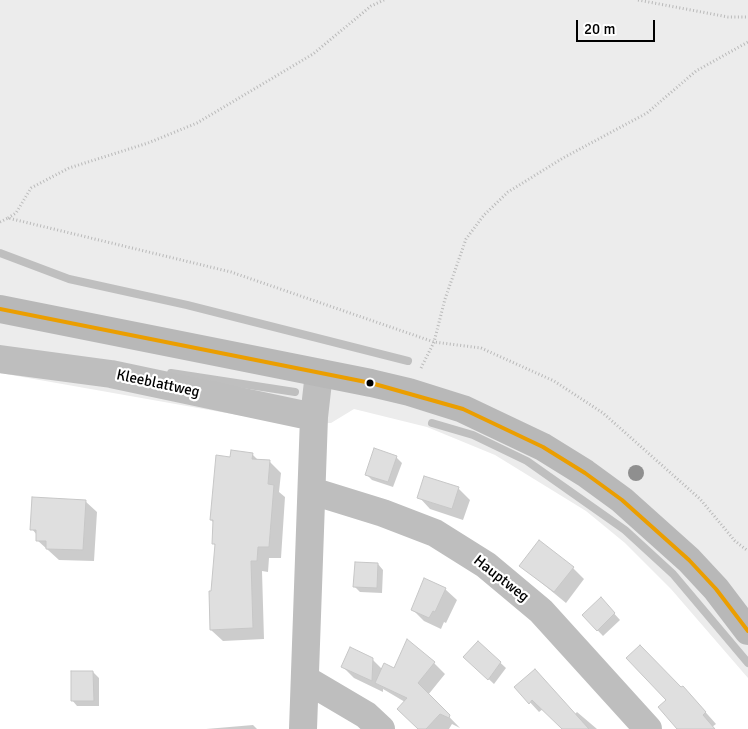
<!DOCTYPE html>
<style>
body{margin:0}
#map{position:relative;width:748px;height:729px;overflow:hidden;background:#fff;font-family:Signika,sans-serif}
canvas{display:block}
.scale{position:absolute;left:576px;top:20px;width:79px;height:22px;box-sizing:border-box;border:2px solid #000;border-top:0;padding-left:6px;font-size:15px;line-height:18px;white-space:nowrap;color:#000;-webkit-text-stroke:4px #fff;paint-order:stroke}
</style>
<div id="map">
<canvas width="748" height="729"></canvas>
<div class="scale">20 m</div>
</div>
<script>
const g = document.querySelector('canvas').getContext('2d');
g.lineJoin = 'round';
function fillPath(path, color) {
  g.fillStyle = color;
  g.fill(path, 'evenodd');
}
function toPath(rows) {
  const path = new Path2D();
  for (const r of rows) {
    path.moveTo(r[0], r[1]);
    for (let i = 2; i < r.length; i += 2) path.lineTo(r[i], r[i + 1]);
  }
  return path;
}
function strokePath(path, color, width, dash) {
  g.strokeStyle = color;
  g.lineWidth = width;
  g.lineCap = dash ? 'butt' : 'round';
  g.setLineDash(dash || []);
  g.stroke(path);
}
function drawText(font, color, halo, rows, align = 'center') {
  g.font = font + ' Signika,sans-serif';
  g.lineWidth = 4.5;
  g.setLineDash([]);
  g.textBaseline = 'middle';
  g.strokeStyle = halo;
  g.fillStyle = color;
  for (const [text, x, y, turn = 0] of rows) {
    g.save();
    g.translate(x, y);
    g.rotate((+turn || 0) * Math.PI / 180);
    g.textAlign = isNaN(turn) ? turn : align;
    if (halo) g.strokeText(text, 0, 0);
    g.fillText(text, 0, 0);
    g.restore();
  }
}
fillPath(toPath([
 [0,0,748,0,748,678,671,589,625,543,586,511,495,455,427,427,354,409,331,423,283,423,0,373]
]), '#ececec');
fillPath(toPath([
 [252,454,259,461,270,462,281,473,279,492,285,497,281,558,269,558,268,572,262,571,264,639,223,641,211,630,216,546,213,543,214,523,211,520,231,458],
 [396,457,402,463,393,487,372,480,366,474],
 [458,488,470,500,463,520,430,509,419,497],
 [85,501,97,512,94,561,59,560,37,540,37,535,32,529],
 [378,564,383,570,382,593,360,592,354,586],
 [521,566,573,568,584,579,566,603],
 [445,589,457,600,446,623,444,622,441,629,424,621,412,609],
 [601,599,620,620,603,636,583,615],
 [478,642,506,668,494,684,465,657],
 [372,659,382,669,395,669,434,663,445,674,428,695,460,728,452,724,449,729,419,729,405,702,383,689,383,692,354,678,342,666],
 [93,672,99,678,99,706,77,706,72,700],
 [516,687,575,714,577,712,597,729,563,729,543,709,539,712],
 [681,689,693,698,716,724,712,727,714,729,679,729],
 [253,725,257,729,206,729]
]), '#0003');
strokePath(toPath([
 [0,253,69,279,187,305,408,361],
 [171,373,295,392],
 [432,423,473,435,527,461,625,530,673,574,748,663]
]), '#bfbfbf', 8);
const building = toPath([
 [374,448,397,456,388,482,365,475,374,448],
 [231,450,253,453,252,459,270,460,268,484,274,485,269,547,258,547,257,561,251,561,253,628,210,630,209,591,211,591,215,544,212,544,213,520,210,520,216,455,230,457,231,450],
 [424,476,459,487,452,509,417,498,424,476],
 [32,497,86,500,83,550,46,549,46,541,36,541,36,530,30,530,32,497],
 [539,540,574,567,554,592,519,566,539,540],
 [355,562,378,563,377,588,353,587,355,562],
 [424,578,446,588,435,612,433,611,429,618,411,610,424,578],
 [601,597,615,613,597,631,582,615,601,597],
 [407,639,435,662,418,683,450,715,449,718,440,714,426,729,418,729,397,709,407,698,375,683,384,663,394,668,407,639],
 [478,641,501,662,488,680,463,657,478,641],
 [640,645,681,687,683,686,706,712,703,715,715,729,677,729,658,707,666,700,626,658,640,645],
 [350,647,373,658,372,681,341,667,350,647],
 [535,669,589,729,562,729,532,700,529,704,514,687,535,669],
 [71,671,93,671,94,701,71,701,71,671]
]);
fillPath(building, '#dfdfdf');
strokePath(building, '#c7c7c7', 1);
strokePath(toPath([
 [638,0,728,17,748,17],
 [8,218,16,213,31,188,69,168,148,143,197,123,313,54,371,6,384,0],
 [0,222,8,218,231,272,434,342,481,348,554,381,603,413,700,499,735,541,748,551],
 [421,368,434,342,445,299,466,239,484,215,508,192,563,158,647,113,696,71,748,42]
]), '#b9b9b9', 3, [1, 2.5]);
strokePath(toPath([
 [0,359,111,374,314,417],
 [312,491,383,513,435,533,486,565,541,611,648,729],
 [305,679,366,715,381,729],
 [303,729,314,417,319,373]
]), '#bebebe', 28);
strokePath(toPath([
 [0,309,371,383,409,392,463,409,543,447,585,473,622,500,689,560,716,589,748,631]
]), '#b8b8b8', 28);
strokePath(toPath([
 [0,309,371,383,463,409,543,447,585,473,622,500,689,560,716,589,748,631]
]), '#eb9e00', 4);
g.fillStyle = '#8f8f8f';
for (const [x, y] of [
 [636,473]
]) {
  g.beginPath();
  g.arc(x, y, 8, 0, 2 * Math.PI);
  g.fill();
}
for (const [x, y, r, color] of [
 [370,383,4.5,"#000"]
]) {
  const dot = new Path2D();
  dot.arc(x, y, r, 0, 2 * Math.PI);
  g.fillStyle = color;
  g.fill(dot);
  strokePath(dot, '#fff', 2);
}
drawText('15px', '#000', '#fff', [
 ["Kleeblattweg",158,384,12],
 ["Hauptweg",501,579,38]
]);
</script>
